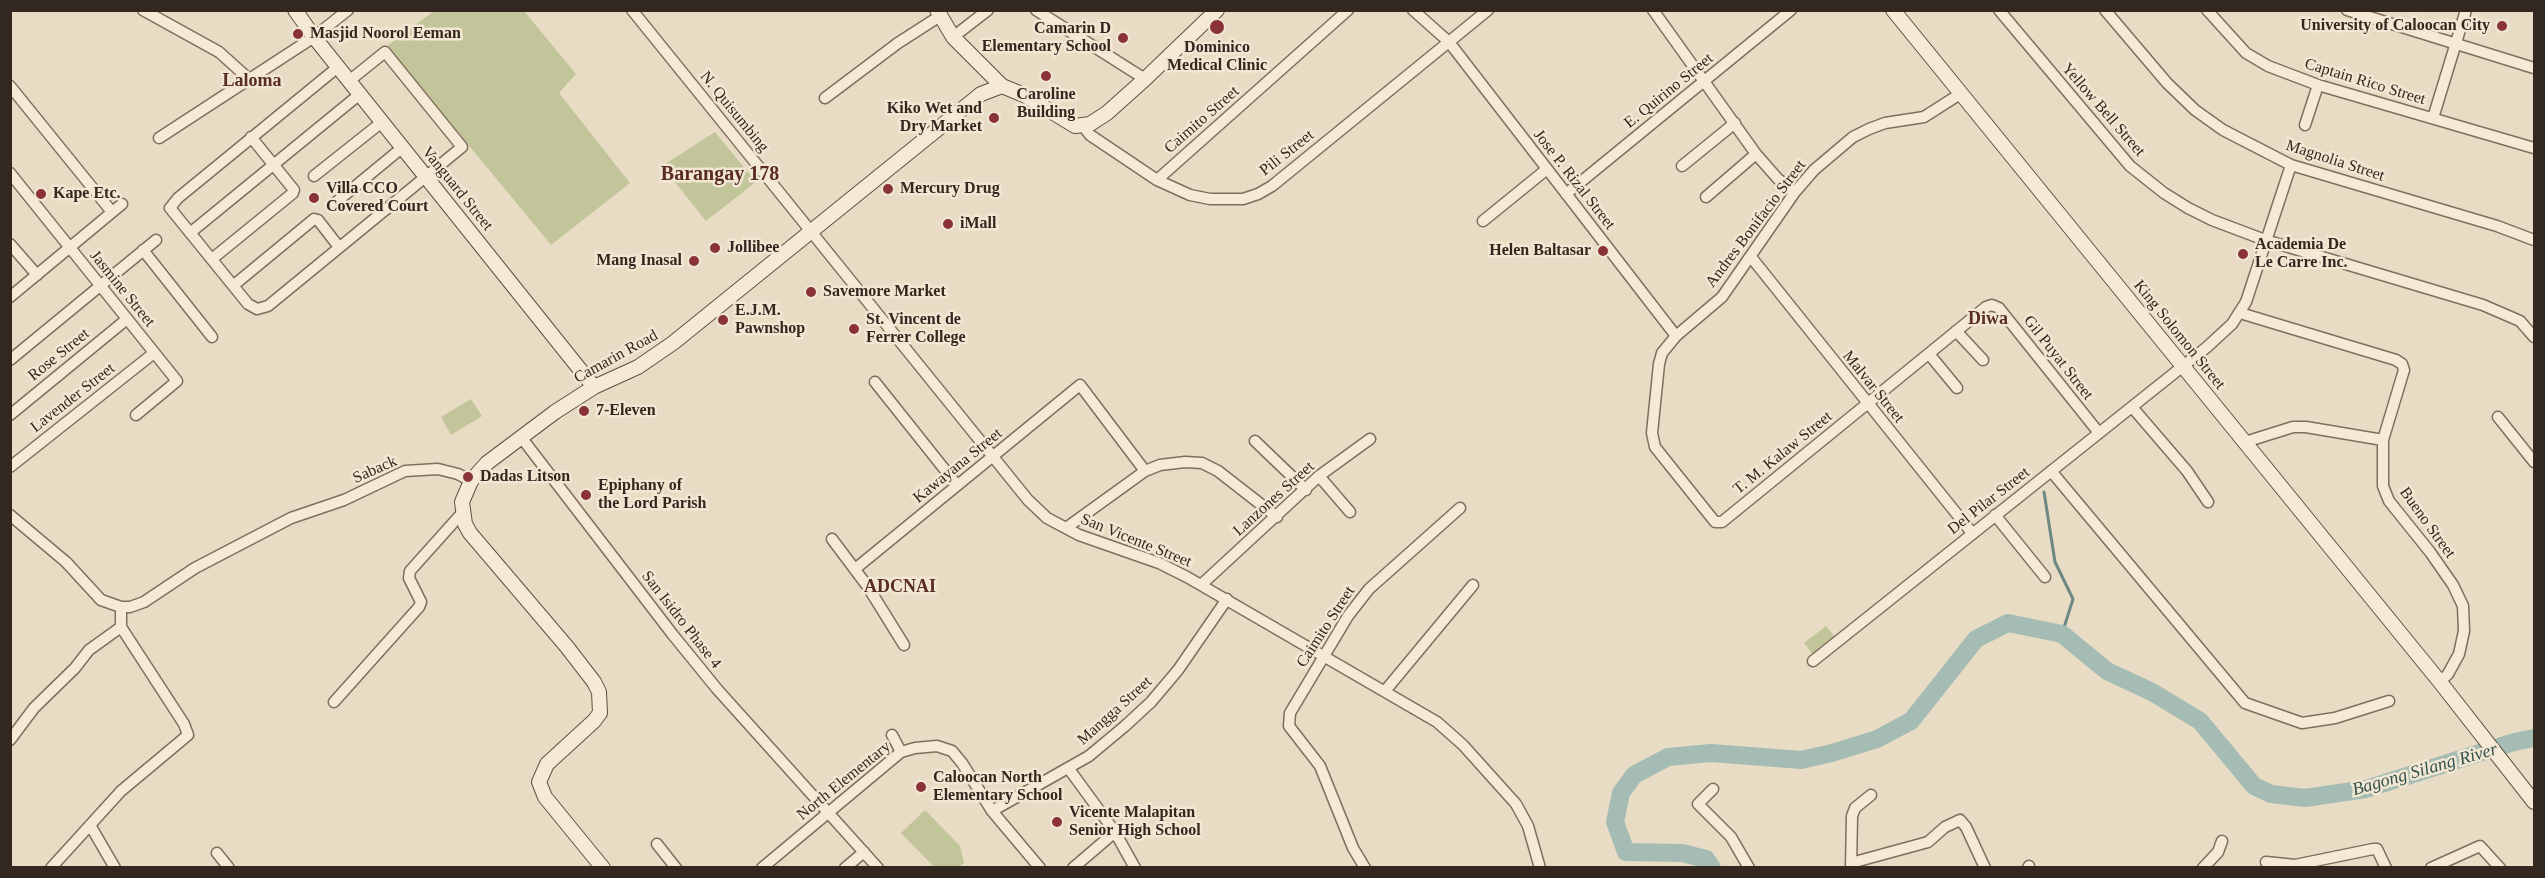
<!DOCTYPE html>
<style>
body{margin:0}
#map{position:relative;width:2545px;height:878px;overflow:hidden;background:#e8dcc4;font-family:Georgia,serif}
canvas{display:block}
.frame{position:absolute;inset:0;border:12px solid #33281f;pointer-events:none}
</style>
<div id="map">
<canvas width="2545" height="878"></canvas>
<div class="frame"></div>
</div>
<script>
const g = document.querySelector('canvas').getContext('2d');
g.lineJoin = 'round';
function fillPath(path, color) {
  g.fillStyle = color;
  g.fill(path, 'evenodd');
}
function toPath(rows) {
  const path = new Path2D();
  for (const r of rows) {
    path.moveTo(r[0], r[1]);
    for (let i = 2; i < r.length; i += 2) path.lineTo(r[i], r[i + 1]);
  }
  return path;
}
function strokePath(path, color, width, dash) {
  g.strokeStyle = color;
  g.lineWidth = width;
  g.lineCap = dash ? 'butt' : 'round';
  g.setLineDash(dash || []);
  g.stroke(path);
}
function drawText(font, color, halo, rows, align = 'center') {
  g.font = font + ' Georgia,serif';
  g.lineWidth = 5;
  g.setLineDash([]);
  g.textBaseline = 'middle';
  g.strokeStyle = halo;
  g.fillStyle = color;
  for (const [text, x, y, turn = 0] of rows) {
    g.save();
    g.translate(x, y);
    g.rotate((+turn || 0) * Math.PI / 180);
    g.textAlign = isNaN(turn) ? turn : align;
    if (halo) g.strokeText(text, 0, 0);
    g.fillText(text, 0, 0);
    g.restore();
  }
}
fillPath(toPath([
 [434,11,524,11,576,74,559,93,630,183,551,245,387,46],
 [715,132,756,182,706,221,662,166],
 [471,399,482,416,451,435,441,417],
 [1826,626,1836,638,1814,656,1804,643],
 [925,810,960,846,964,863,959,867,934,867,901,833]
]), '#c2c599');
strokePath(toPath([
 [2044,492,2055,562,2073,599,2062,634]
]), '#6d8981', 3);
strokePath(toPath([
 [1712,868,1706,859,1682,853,1626,852,1615,822,1621,793,1634,775,1668,757,1711,753,1801,760,1832,753,1877,739,1911,721,1976,639,2008,623,2062,634,2107,671,2152,692,2200,721,2254,786,2271,794,2305,798,2366,789,2514,742,2534,738]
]), '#a5bcb4', 18);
const street = toPath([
 [143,10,219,52,249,79],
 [632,10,1028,500,1047,518,1079,535,1159,563,1187,577,1437,722,1463,745,1516,804,1528,826,1540,868],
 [1036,10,1145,79],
 [1413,10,1449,42,1676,336],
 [1653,10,1756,154,1778,179,1795,192],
 [1999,10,2130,166,2164,193,2188,208,2212,220,2265,240,2483,305,2520,321,2534,337],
 [2105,10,2167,83,2195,110,2223,130,2291,165,2497,226,2534,240],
 [2207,10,2246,53,2268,66,2318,85,2534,148],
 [2347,10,2534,68],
 [953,37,988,10],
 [338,67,178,198,170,208,248,304,257,309,268,306,462,147,385,52,349,81],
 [10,86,112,212],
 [1960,94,1924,117,1885,123,1869,129,1853,137,1814,170,1795,192,1722,297,1676,336,1662,353,1659,364,1652,433,1655,447,1715,522,1722,522,1986,307,1992,305,1999,308,2099,433],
 [825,98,898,43,940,16],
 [2433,118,2466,10],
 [2305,125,2318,85],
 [1083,126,1090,135,1157,180,1190,195,1210,199,1243,199,1258,194,1272,186,1488,10],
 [251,137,294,190],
 [159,138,314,37,348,10],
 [1682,166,1735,123],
 [10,173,177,381,136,415],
 [314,176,382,122],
 [1157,180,1348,10],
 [1566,194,1791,10],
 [1706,197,1756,154],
 [335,203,403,147],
 [318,220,339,247],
 [1483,221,1547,169],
 [190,233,360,94],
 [10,244,37,275],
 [143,250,212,337],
 [1751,257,1972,533],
 [212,259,293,193],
 [234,285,314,219],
 [10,297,122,204],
 [2240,313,2396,360,2402,364,2404,370,2383,440,2383,486,2389,501,2430,552,2453,585,2463,606,2464,631,2459,654,2448,674,2440,682],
 [1956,331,1983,360],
 [1929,354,1957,388],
 [10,360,156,240],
 [875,382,957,485],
 [2132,407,2187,471,2208,502],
 [10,415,127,319],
 [2498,417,2534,462],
 [521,437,673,635,717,689,878,868],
 [1255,441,1306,490],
 [2245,442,2293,427,2306,427,2383,440],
 [10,467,154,353],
 [2051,471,2245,703,2302,723,2335,718,2389,701],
 [1319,476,1350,512],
 [10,515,66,562,101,600,121,607,130,607,144,602,195,568,291,518,344,500,405,471,438,469,458,474,471,481],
 [1995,515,2045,577],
 [1066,528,1145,471,1160,465,1185,462,1202,463,1218,471,1277,517],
 [832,539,868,587,904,645],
 [855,569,1080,385,1145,471],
 [1201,585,1319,476,1370,439],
 [1813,661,2207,347,2232,324,2246,302,2291,165],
 [1385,691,1473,585],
 [334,702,419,607,421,602,409,578,410,571,462,513],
 [892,735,901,752],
 [10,740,34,708,75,668,89,650,121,627,121,607],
 [1069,769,1115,832,1135,868],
 [1713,789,1698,804,1731,837,1749,868],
 [992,811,1089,756,1125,726,1151,702,1178,670,1227,599],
 [90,825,115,868],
 [657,844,676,868],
 [217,853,229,868],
 [2266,862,2295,865,2373,849,2377,849,2386,868],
 [1851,863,1928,842,1945,827,1960,820,1966,827,1985,868],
 [51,868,121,791,188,735,184,724,121,627],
 [762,868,901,752,915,748,937,746,952,751,962,763,992,811,1040,868],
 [845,868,864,852],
 [1073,868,1115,832],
 [1365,868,1353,848,1320,766,1289,726,1290,713,1348,616,1369,589,1460,508],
 [1851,868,1852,816,1855,808,1871,795],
 [2028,868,2029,866],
 [2203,868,2218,852,2222,841],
 [2431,868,2480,846,2500,868]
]);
const secondary = toPath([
 [295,10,314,37,594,387],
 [937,10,953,37,1002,86],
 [1893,10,2440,682,2534,802],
 [603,868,545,797,539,782,547,764,594,721,600,713,599,692,594,682,567,647,470,533,465,524,462,502,471,481,487,463,555,412,594,387,638,367,673,343,981,94,1002,86,1024,95,1075,126,1090,124,1107,113,1145,79,1217,10]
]);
strokePath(street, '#816e5c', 13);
strokePath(secondary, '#635040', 16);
strokePath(street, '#f4ead6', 10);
strokePath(secondary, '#f4ead6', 14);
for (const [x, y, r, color] of [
 [2502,26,6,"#893337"],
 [1217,27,8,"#893337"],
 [298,34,6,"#893337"],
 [1123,38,6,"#893337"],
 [1046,76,6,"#893337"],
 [994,118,6,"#893337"],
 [888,189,6,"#893337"],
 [41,194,6,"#893337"],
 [314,198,6,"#893337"],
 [948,224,6,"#893337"],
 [715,248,6,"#893337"],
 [1603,251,6,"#893337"],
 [2243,254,6,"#893337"],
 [694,261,6,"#893337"],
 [811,292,6,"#893337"],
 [723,320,6,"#893337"],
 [854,329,6,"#893337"],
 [584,411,6,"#893337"],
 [468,477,6,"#893337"],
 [586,495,6,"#893337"],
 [921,787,6,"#893337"],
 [1057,822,6,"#893337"]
]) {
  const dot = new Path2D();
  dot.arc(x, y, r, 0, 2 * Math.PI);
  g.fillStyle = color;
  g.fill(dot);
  strokePath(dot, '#f1e7d2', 2);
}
drawText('bold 16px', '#33281f', '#f1e7d2', [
 ["University of Caloocan City",2490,26,"right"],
 ["Camarin D",1111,29,"right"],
 ["Elementary School",1111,47,"right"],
 ["Masjid Noorol Eeman",310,34],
 ["Dominico",1217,48,"center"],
 ["Medical Clinic",1217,66,"center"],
 ["Caroline",1046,95,"center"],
 ["Building",1046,113,"center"],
 ["Kiko Wet and",982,109,"right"],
 ["Dry Market",982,127,"right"],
 ["Villa CCO",326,189],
 ["Covered Court",326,207],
 ["Mercury Drug",900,189],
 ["Kape Etc.",53,194],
 ["iMall",960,224],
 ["Academia De",2255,245],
 ["Le Carre Inc.",2255,263],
 ["Jollibee",727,248],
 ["Helen Baltasar",1591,251,"right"],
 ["Mang Inasal",682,261,"right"],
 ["Savemore Market",823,292],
 ["E.J.M.",735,311],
 ["Pawnshop",735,329],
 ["St. Vincent de",866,320],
 ["Ferrer College",866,338],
 ["7-Eleven",596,411],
 ["Dadas Litson",480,477],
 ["Epiphany of",598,486],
 ["the Lord Parish",598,504],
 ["Caloocan North",933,778],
 ["Elementary School",933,796],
 ["Vicente Malapitan",1069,813],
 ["Senior High School",1069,831]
], 'left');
drawText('16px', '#33281f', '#f1e7d2', [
 ["Captain Rico Street",2365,82,17],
 ["E. Quirino Street",1669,91,-39],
 ["Yellow Bell Street",2103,110,49],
 ["N. Quisumbing",734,112,51],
 ["Caimito Street",1202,120,-41],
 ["Pili Street",1287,153,-38],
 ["Magnolia Street",2335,161,18],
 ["Jose P. Rizal Street",1574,180,52],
 ["Vanguard Street",457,189,51],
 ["Andres Bonifacio Street",1756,224,-53],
 ["Jasmine Street",122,289,51],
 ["King Solomon Street",2179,335,51],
 ["Rose Street",59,355,-39],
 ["Camarin Road",616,357,-29],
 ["Gil Puyat Street",2058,358,52],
 ["Malvar Street",1873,387,51],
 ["Lavender Street",73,398,-38],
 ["T. M. Kalaw Street",1783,453,-39],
 ["Kawayana Street",958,466,-39],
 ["Saback",375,470,-24],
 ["Lanzones Street",1274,499,-42],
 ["Del Pilar Street",1989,501,-38],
 ["Bueno Street",2427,523,54],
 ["San Vicente Street",1136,541,22],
 ["San Isidro Phase 4",681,620,52],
 ["Caimito Street",1326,627,-57],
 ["Mangga Street",1115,711,-42],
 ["North Elementary",844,781,-39]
]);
drawText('bold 18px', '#5a2d23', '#f1e7d2', [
 ["Laloma",252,81],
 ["Diwa",1988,319],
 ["ADCNAI",900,587]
]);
drawText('italic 18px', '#30514d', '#f1e7d2', [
 ["Bagong Silang River",2425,770,-16]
]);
drawText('bold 20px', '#5a2d23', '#f1e7d2', [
 ["Barangay 178",720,175]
]);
</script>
